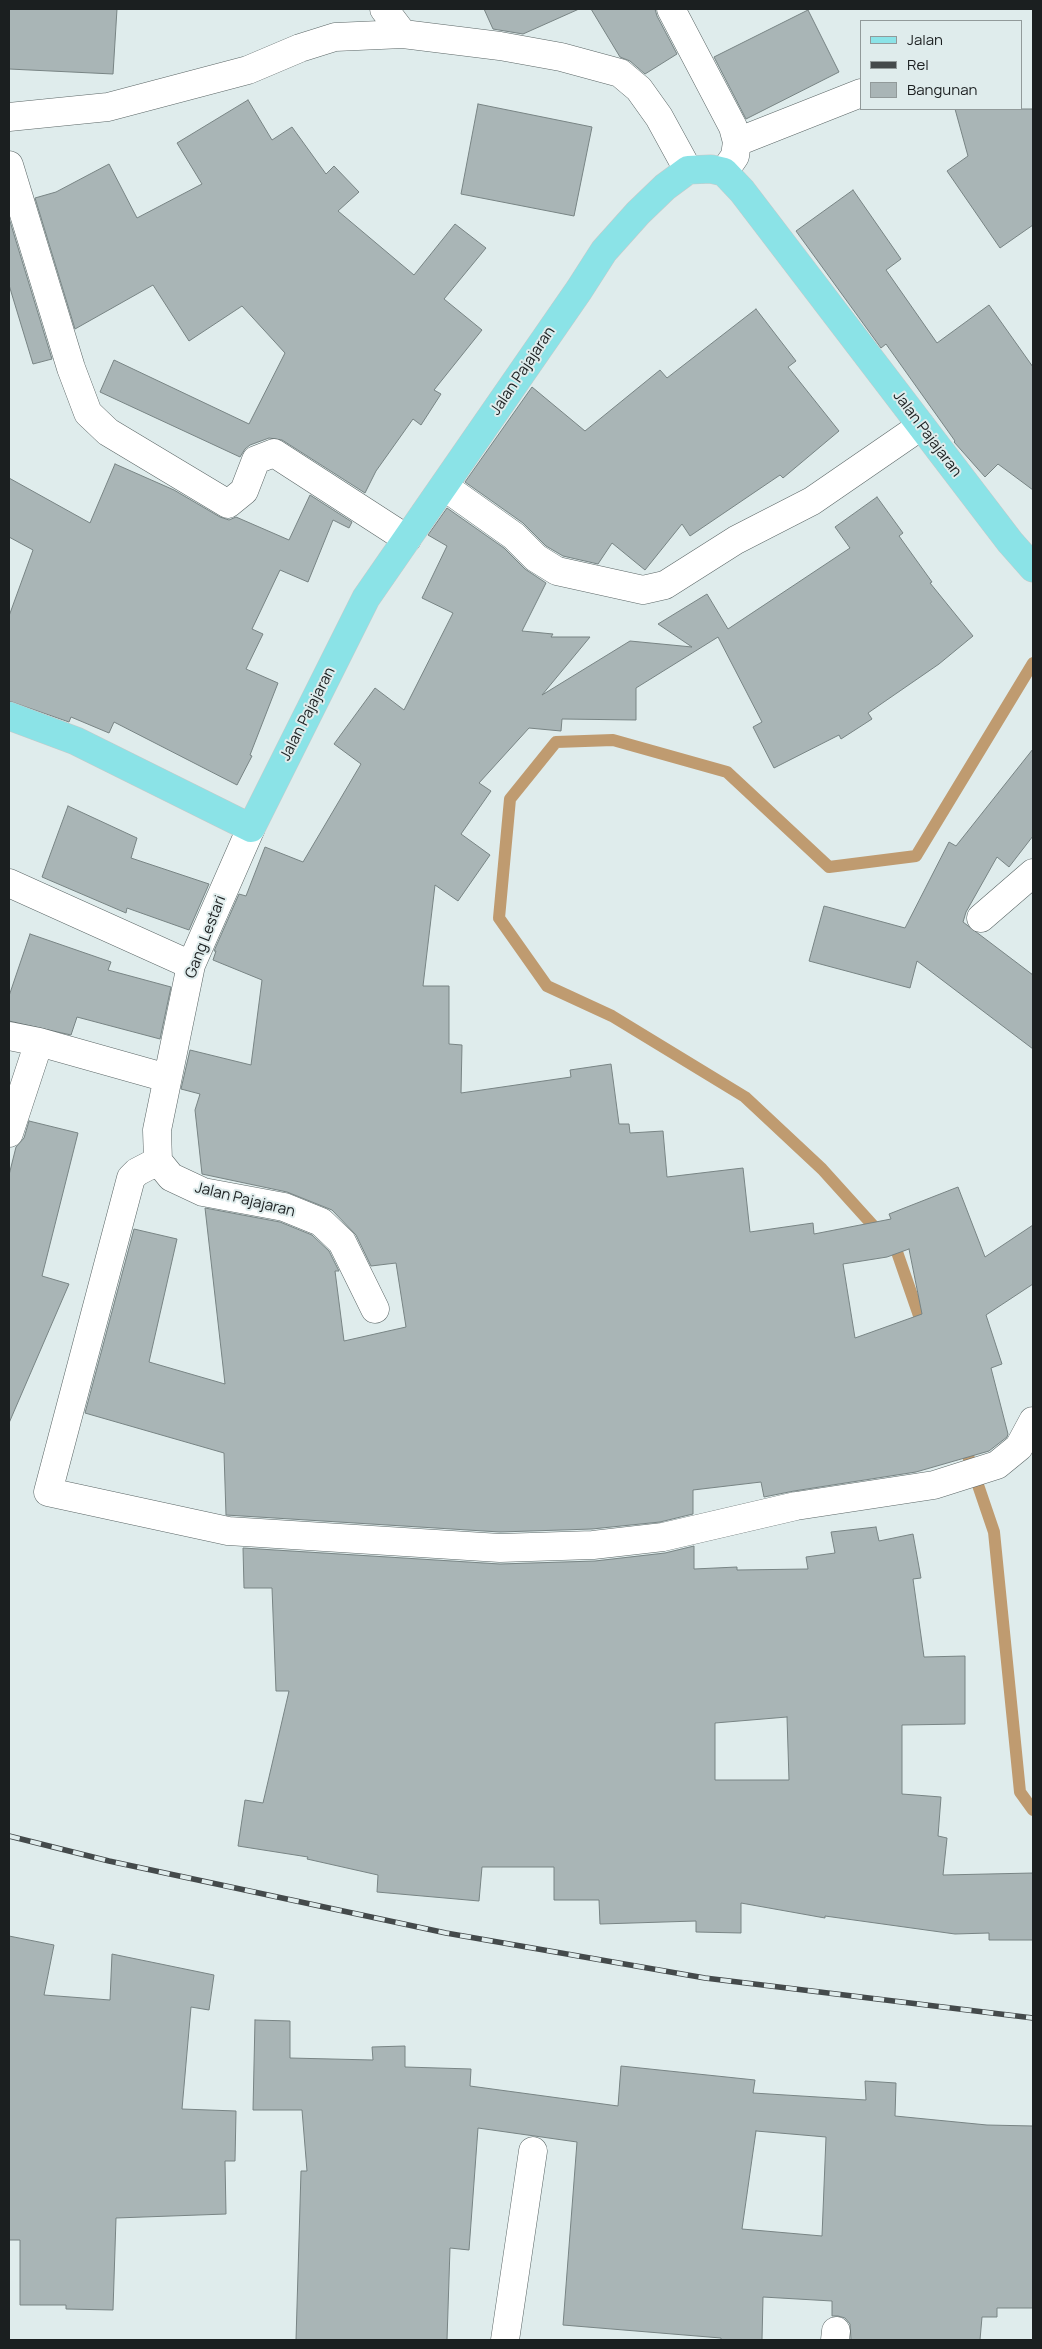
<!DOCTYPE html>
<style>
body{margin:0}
#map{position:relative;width:1042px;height:2349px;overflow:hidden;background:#dfecec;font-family:Manrope,sans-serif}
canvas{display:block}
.frame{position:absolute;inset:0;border:10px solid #1b1f20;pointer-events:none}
.legend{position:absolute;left:860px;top:20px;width:162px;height:90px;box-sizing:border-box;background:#dfecec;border:1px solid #919a9a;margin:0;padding:6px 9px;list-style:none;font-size:15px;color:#1b1f20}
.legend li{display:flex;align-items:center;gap:10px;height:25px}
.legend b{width:25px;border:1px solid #919a9a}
</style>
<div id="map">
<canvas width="1042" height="2349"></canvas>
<div class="frame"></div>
<ul class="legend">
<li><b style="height:6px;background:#8be3e7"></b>Jalan</li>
<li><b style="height:6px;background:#444a4b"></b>Rel</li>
<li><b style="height:14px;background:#a9b5b6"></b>Bangunan</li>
</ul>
</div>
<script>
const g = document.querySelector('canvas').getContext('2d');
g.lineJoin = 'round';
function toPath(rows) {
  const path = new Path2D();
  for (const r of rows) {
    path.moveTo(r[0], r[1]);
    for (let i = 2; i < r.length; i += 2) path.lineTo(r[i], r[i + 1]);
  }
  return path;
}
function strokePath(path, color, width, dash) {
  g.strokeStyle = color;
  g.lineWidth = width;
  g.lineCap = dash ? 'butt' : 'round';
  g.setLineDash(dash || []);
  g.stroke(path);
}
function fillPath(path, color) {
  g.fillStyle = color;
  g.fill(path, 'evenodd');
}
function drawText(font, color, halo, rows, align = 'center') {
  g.font = font + ' Manrope,sans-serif';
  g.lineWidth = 4;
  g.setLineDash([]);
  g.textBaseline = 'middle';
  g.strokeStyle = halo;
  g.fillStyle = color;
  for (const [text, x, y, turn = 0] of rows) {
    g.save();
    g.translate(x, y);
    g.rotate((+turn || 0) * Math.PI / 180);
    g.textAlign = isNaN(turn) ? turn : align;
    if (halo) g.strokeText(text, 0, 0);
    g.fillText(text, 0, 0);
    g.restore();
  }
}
strokePath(toPath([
 [924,1330,897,1252,822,1169,745,1097,612,1016,547,986,499,918,510,799,556,742,613,740,727,772,829,867,916,856,1033,663],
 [963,1441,994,1532,1020,1792,1033,1810]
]), '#bf9b70', 12);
const building = toPath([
 [9,9,117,9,113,74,9,69,9,9],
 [484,9,579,9,523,34,493,29,484,9],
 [591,9,655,9,657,16,677,54,645,74,630,61,620,57,591,9],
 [808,10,839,72,746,119,714,57,808,10],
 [248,100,272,140,292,127,326,174,334,166,359,192,338,211,414,275,455,224,486,248,444,299,482,330,434,390,441,394,421,425,413,419,376,471,365,493,282,440,269,438,250,445,245,449,240,457,100,392,114,360,249,424,285,353,242,306,189,341,153,285,75,329,35,198,56,192,109,164,137,218,202,184,177,143,248,100],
 [478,104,592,127,574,216,461,194,478,104],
 [955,109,1033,109,1033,225,1000,248,947,171,968,156,955,109],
 [853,190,901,259,886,270,937,343,989,305,1033,367,1033,490,998,464,985,477,954,442,955,441,886,344,881,348,796,231,853,190],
 [9,218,52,359,33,364,9,285,9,218],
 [756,309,796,361,788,367,839,431,783,478,780,475,690,536,682,524,645,570,612,543,598,564,563,556,546,546,523,523,465,482,532,387,585,431,660,370,667,378,756,309],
 [115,464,174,490,220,517,229,520,236,517,289,540,310,495,352,522,349,528,333,520,308,582,280,570,252,629,263,634,246,669,278,683,250,755,252,756,237,785,114,722,109,733,71,717,69,722,9,701,9,616,33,550,9,537,9,478,90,523,115,464],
 [877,497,903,533,899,536,932,582,930,583,973,636,939,664,868,713,872,719,841,739,839,735,774,768,753,727,762,722,718,637,636,688,636,720,562,719,561,731,529,728,479,783,491,791,461,834,490,855,458,901,435,885,423,986,449,986,449,1044,462,1045,461,1093,571,1077,570,1070,611,1064,619,1124,629,1124,630,1133,663,1131,667,1177,743,1168,750,1232,813,1223,814,1234,891,1219,889,1214,958,1187,985,1257,1033,1225,1033,1284,986,1315,1002,1364,991,1368,1008,1434,1007,1437,989,1451,916,1472,794,1491,764,1497,761,1482,693,1490,693,1514,660,1522,592,1529,500,1532,226,1515,224,1453,85,1413,134,1229,177,1239,149,1362,225,1384,205,1208,280,1222,312,1235,329,1251,339,1271,335,1271,344,1341,406,1327,396,1263,371,1266,356,1235,332,1210,287,1192,202,1174,195,1110,200,1094,181,1089,190,1050,251,1065,262,980,213,960,216,951,214,951,239,894,246,896,265,847,303,862,361,764,334,744,375,688,404,710,453,613,422,598,447,546,428,535,447,508,504,548,525,569,546,583,522,631,553,634,551,637,590,637,542,695,630,641,692,647,658,624,707,594,728,629,850,548,835,527,877,497],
 [909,1249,922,1314,855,1338,843,1264,887,1257,909,1249],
 [1033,749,1033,836,1009,867,997,857,966,912,963,922,1033,975,1033,1049,917,961,910,988,809,961,824,906,905,928,949,842,956,846,1033,749],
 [68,806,137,838,131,858,209,884,189,930,127,908,126,913,42,877,68,806],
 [30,934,111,962,108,970,171,987,160,1039,77,1017,71,1035,9,1021,9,996,30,934],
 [29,1121,78,1133,42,1276,69,1284,9,1423,9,1175,16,1147,24,1138,29,1121],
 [876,1527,879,1541,913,1534,921,1578,913,1579,924,1657,965,1656,965,1724,902,1725,902,1794,941,1797,938,1836,947,1838,943,1875,1033,1873,1033,1940,989,1940,989,1933,955,1934,825,1916,825,1918,741,1903,741,1933,696,1932,696,1921,600,1924,599,1900,554,1900,554,1867,482,1867,479,1901,377,1892,378,1875,307,1859,308,1857,238,1846,245,1800,263,1803,289,1691,276,1691,272,1588,244,1588,243,1548,500,1564,595,1561,665,1553,694,1546,694,1569,737,1567,737,1570,808,1569,806,1557,835,1553,831,1532,876,1527],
 [787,1717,789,1780,715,1780,715,1723,787,1717],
 [9,1936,54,1945,44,1995,110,2000,112,1954,214,1975,209,2010,191,2007,182,2109,236,2111,235,2161,225,2161,226,2214,116,2218,113,2310,66,2309,66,2305,20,2305,20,2240,9,2240,9,1936],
 [255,2020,290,2021,290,2058,373,2060,372,2047,405,2046,405,2067,471,2069,470,2086,618,2106,621,2066,755,2080,753,2093,866,2100,865,2081,896,2083,895,2116,987,2125,1033,2126,1033,2308,997,2308,997,2317,982,2317,980,2340,851,2340,850,2324,845,2318,838,2316,832,2316,832,2301,763,2297,762,2340,721,2340,721,2338,563,2325,577,2142,478,2128,469,2250,450,2248,447,2340,296,2340,301,2171,307,2171,302,2110,253,2110,255,2020],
 [756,2131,826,2137,822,2236,742,2229,756,2131]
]);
fillPath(building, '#a9b5b6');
strokePath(building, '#788484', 1);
const minor = toPath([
 [384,9,403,34],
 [671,9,733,127,737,142,735,156,724,172],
 [9,117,108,107,248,70,300,48,335,37,403,34,500,46,561,57,620,73,639,89,659,117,688,170],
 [737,142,861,93],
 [9,165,71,368,88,413,108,432,228,504,244,491,256,460,274,453,407,539],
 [445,487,514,536,536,558,557,571,643,590,665,585,736,540,812,501,921,426],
 [251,828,191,965,157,1130,158,1161,171,1177,203,1192,284,1207,321,1222,342,1242,375,1309],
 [9,883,191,965],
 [981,918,1033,873],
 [9,1036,39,1042,167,1078],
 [9,1133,39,1042],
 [158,1161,137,1172,131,1178,48,1492,228,1531,500,1548,593,1545,663,1537,796,1506,934,1485,997,1465,1019,1447,1033,1421],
 [505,2340,533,2151],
 [835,2340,836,2331]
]);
const major = toPath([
 [9,716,76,741,251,828,366,598,579,290,604,251,638,213,665,187,688,170,711,169,724,172,742,191,1010,542,1033,568]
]);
strokePath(minor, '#5b6666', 29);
strokePath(major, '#c8c9c9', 29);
strokePath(minor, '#fff', 28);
strokePath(major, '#8be3e7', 28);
const rail = toPath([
 [9,1836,109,1861,446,1933,705,1978,1033,2018]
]);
strokePath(rail, '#444a4b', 5.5);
strokePath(rail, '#dfecec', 4, [11]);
drawText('15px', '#1b1f20', '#dfecec', [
 ["Jalan Pajajaran",523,371,-56],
 ["Jalan Pajajaran",927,434,53],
 ["Jalan Pajajaran",308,714,-63],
 ["Gang Lestari",206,937,-69],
 ["Jalan Pajajaran",245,1200,14]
]);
</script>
